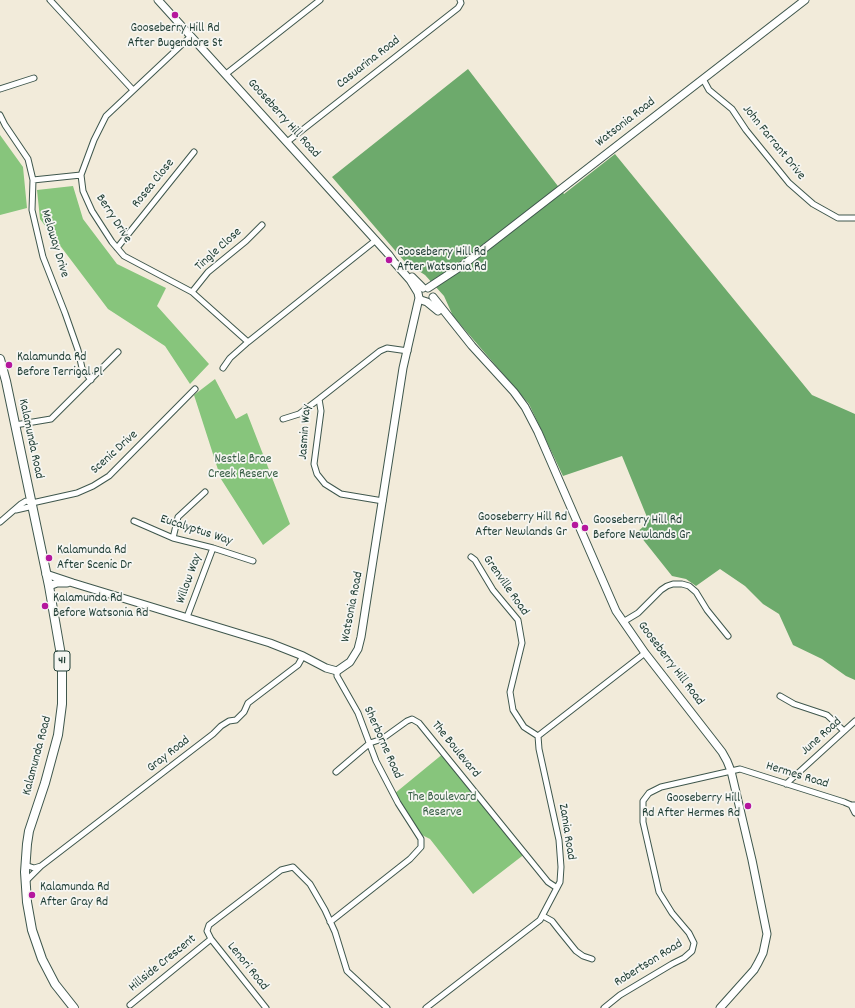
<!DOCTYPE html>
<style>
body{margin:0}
canvas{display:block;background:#f2ebda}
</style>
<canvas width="855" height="1008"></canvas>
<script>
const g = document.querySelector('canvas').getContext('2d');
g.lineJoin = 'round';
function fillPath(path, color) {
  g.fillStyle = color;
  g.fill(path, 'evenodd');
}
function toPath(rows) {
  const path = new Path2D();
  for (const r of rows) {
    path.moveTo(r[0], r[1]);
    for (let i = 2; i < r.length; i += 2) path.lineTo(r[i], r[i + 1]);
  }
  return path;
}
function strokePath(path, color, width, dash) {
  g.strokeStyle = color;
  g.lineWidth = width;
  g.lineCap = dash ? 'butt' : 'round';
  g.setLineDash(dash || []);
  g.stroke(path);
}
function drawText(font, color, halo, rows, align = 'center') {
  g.font = font + ' Dekko,sans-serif';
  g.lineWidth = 3.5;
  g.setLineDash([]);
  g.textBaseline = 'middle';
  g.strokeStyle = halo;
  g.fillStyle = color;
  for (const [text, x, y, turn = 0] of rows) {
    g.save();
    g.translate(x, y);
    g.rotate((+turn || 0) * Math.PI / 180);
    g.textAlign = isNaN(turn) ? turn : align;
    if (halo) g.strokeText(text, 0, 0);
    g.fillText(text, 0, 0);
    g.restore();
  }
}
fillPath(toPath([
 [0,135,23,167,27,208,0,215],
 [73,186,83,219,117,264,166,288,157,306,209,364,190,384,165,346,108,309,40,219,37,190],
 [215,379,236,419,247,413,290,524,263,545,221,479,194,395],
 [444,753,526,853,473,894,430,839,418,833,394,794]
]), '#87c57c');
fillPath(toPath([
 [468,69,564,194,615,154,812,395,855,414,855,680,846,676,822,659,793,645,779,614,763,604,745,586,720,569,696,586,686,579,672,576,637,532,649,522,622,456,563,476,529,404,453,316,444,296,425,275,405,262,332,177]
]), '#6daa6c');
const street = toPath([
 [50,0,133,90],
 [191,36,106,116,94,140,81,175,83,191,92,211,112,242,124,256,192,292,248,342],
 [226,74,320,0],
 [703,79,709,90,732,109,746,130,789,183,813,204,838,218,855,218],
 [0,89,34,78],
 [0,115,5,125,28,159,33,180,32,210,43,257,65,313,78,350,82,368,91,380],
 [287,142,458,8,461,3,460,0],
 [33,180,81,175],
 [117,248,194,152],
 [192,292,208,272,246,241,262,225],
 [223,368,230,358,248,342,376,240],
 [283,419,299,414,319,399],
 [15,425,51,419,118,352],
 [383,501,341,494,325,484,317,474,314,464,321,411,319,399,380,351,387,348,408,351],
 [16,510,29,507,32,503],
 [134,521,173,538,213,548,253,561],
 [0,522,21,504,26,501,32,503,77,493,93,486,109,476,195,389],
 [173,538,178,517,205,492],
 [471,557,475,560,493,590,518,620,522,643,510,692,513,710,524,727,538,736],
 [187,617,213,548],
 [623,622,638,613,661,590,667,586,673,584,682,584,689,586,696,592,707,610,728,636],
 [780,696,794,704,827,715,844,731],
 [336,772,370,743,382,739,407,721,412,719,419,723,548,882,557,888],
 [786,784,855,721],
 [851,805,855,813],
 [25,865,34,868,41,866],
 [26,881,41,866,213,734,221,726,229,721,236,720,244,712,248,703,298,665,303,656],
 [543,916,552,921,559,930,576,951,583,956,592,959],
 [330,922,410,859,421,847,421,839,398,803,376,761,358,713,337,676,337,671],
 [211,939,266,1008],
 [130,1005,211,939,207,931,209,925,281,870,293,867,310,884,325,910,335,932,347,971,387,1008],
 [426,1008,540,920,560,882,561,867,559,840,539,749,538,736,645,653],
 [604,1008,620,995,672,964,684,958,692,951,694,943,689,933,672,913,659,892,643,822,643,801,649,793,661,787,740,769,844,802,851,805,855,805]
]);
const secondary = toPath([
 [158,0,389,255,394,262,410,280,418,293,419,298,421,300,427,302,438,311],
 [412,277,423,288],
 [428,288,463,265,805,0],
 [433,297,472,346,514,392,525,407,538,432,616,611,645,653,722,752,727,761,731,771,752,860,767,934,763,953,758,963,754,970,720,1008],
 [46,574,73,583,270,643,303,656,326,668,337,671,350,662,358,649,361,637,403,368,419,298],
 [49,586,57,583,67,583]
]);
const primary = toPath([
 [0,359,6,381,49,586,62,661,62,704,58,735,45,783,29,831,27,844,25,872,27,902,32,930,42,959,55,984,74,1008]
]);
strokePath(street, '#3f574d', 7);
strokePath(secondary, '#3f574d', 9);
strokePath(primary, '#3f574d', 10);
strokePath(street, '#fff', 5);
strokePath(secondary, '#fff', 7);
strokePath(primary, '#fff', 8);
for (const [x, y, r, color] of [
 [175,15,4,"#b5179e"],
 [389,260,4,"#b5179e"],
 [9,365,4,"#b5179e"],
 [575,525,4,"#b5179e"],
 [585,528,4,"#b5179e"],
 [49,558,4,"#b5179e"],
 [45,606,4,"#b5179e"],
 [748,806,4,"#b5179e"],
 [32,895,4,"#b5179e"]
]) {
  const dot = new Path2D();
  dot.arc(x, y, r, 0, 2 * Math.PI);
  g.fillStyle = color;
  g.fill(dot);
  strokePath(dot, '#f6f6f2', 1.5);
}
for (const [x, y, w] of [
 [62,661,16]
]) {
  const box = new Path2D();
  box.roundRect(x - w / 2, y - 10, w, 20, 3);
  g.fillStyle = '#f6f6f2';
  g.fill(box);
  strokePath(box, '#1f3d34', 1);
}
drawText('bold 12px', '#1f3d34', null, [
 ["41",62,661]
]);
drawText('13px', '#1f3d34', '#f6f6f2', [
 ["Gooseberry Hill Rd",175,29,"center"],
 ["After Bugendore St",175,44,"center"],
 ["Gooseberry Hill Rd",397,253],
 ["After Watsonia Rd",397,268],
 ["Kalamunda Rd",17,358],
 ["Before Terrigal Pl",17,373],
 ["Gooseberry Hill Rd",567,518,"right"],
 ["After Newlands Gr",567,533,"right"],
 ["Gooseberry Hill Rd",593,521],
 ["Before Newlands Gr",593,536],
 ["Kalamunda Rd",57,551],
 ["After Scenic Dr",57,566],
 ["Kalamunda Rd",53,599],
 ["Before Watsonia Rd",53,614],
 ["Gooseberry Hill",740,799,"right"],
 ["Rd After Hermes Rd",740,814,"right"],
 ["Kalamunda Rd",40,888],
 ["After Gray Rd",40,903]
], 'left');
drawText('13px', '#1f3d34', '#f6f6f2', [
 ["Casuarina Road",369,63,-38],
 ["Gooseberry Hill Road",283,119,48],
 ["Watsonia Road",626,123,-38],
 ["John Farrant Drive",773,143,51],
 ["Rosea Close",154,184,-51],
 ["Berry Drive",113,219,57],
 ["Meloway Drive",54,244,73],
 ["Tingle Close",219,250,-42],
 ["Jasmin Way",306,432,-86],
 ["Kalamunda Road",30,439,78],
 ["Scenic Drive",115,453,-42],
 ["Eucalyptus Way",196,531,18],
 ["Willow Way",190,579,-70],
 ["Grenville Road",505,586,55],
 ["Watsonia Road",353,607,-79],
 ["Gooseberry Hill Road",670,664,53],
 ["June Road",822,737,-42],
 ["Sherborne Road",382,743,66],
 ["The Boulevard",455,750,51],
 ["Gray Road",169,755,-38],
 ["Kalamunda Road",38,756,-75],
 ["Hermes Road",797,776,17],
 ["Zamia Road",566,832,81],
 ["Hillside Crescent",163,964,-39],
 ["Robertson Road",649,964,-32],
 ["Lenori Road",247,967,51]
]);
drawText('13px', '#395f46', '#f6f6f2', [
 ["Nestle Brae",243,460],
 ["Creek Reserve",243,475],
 ["The Boulevard",442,798],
 ["Reserve",442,813]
]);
</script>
